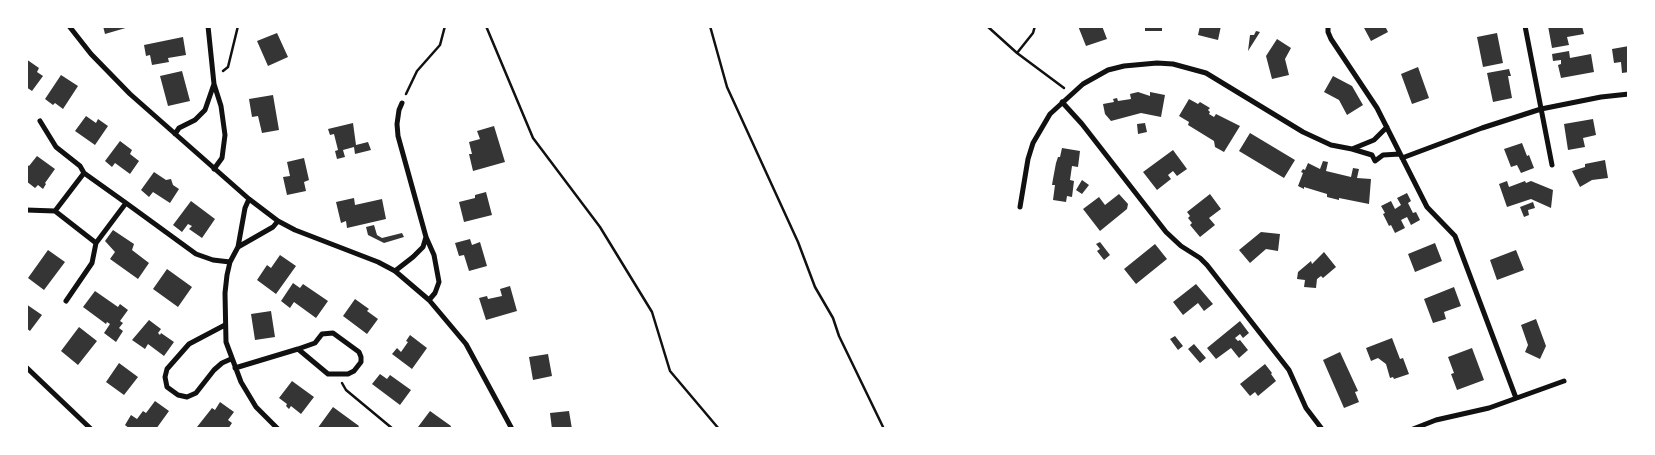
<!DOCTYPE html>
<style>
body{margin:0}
#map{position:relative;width:1655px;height:455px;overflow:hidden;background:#fff;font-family:"IBM Plex Sans",sans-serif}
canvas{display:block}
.frame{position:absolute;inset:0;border:28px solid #fff;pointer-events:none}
</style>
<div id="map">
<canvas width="1655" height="455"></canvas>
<div class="frame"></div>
</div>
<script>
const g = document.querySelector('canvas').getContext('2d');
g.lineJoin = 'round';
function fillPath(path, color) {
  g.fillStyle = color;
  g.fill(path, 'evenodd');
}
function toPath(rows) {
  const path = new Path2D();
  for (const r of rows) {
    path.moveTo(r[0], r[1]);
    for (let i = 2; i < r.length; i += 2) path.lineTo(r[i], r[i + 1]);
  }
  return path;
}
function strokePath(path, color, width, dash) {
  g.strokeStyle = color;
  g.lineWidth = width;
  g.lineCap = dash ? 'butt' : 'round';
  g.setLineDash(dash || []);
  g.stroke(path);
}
fillPath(toPath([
 [103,26,129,26,129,27,105,34],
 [1078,26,1102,26,1107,39,1086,46],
 [1145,26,1162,26,1162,31,1145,31],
 [1200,26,1221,26,1218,40,1198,35],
 [1363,26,1385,26,1388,32,1371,41],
 [1548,26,1582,26,1584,34,1567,37,1569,45,1552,48],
 [1256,31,1260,32,1248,51,1250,35,1254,35],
 [277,33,288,57,268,66,257,41],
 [1497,33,1503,63,1483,67,1477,37],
 [183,37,186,55,168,58,169,62,152,65,150,55,146,56,144,45],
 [1277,39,1291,48,1285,59,1289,75,1272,79,1266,56],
 [1629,46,1629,72,1622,73,1621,62,1614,63,1612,49],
 [1569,51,1570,58,1591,54,1594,72,1561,78,1558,65,1561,64,1561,60,1553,61,1552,54],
 [26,59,39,68,37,72,43,76,32,91,26,87],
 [1418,67,1429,98,1412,104,1401,74],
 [1509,69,1511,76,1508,76,1512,98,1493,102,1487,73],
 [182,71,190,101,168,106,160,76],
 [61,75,78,86,63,109,55,103,53,105,45,99],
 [1333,76,1352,86,1363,105,1347,115,1339,100,1324,92],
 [1138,92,1150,96,1150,92,1165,95,1161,117,1141,113,1111,121,1105,114,1103,104,1114,102,1113,99,1117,98,1118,101,1131,99,1130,94],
 [273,95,279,130,262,133,258,116,252,117,249,99],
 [1189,99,1198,104,1200,102,1210,108,1208,110,1210,112,1209,114,1214,117,1216,114,1240,126,1224,152,1215,147,1214,141,1188,125,1189,122,1179,116],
 [86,116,96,123,98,119,108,126,95,145,75,131],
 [1593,119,1596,135,1583,138,1585,147,1568,150,1564,124],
 [353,123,356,145,368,142,371,150,355,154,354,147,343,150,345,157,337,159,335,151,338,150,334,134,330,135,328,129],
 [1145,123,1147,132,1138,134,1137,124],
 [494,126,505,162,473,171,469,154,472,154,469,142,480,139,477,131],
 [1250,133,1295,160,1284,178,1239,151],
 [120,141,132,150,130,154,139,161,130,174,115,163,112,167,105,161],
 [1522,143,1527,156,1529,155,1534,168,1521,173,1517,165,1511,167,1504,149],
 [1062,148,1080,151,1078,167,1072,166,1070,180,1074,181,1072,197,1067,196,1066,202,1053,200,1055,185,1052,185,1053,179,1056,163,1058,157,1060,157],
 [1173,150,1187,169,1177,176,1173,171,1168,175,1171,179,1157,190,1143,172],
 [37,156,55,169,45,183,46,184,43,189,38,185,35,188,26,181,26,164,29,166],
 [304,158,309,180,304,182,306,191,287,195,283,177,290,176,287,162],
 [1605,160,1608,178,1592,180,1580,187,1572,171,1585,167,1585,164],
 [1323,161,1328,162,1326,171,1351,177,1353,168,1359,169,1357,178,1371,179,1369,204,1339,198,1339,200,1327,197,1327,194,1304,187,1304,189,1298,186,1303,173,1301,172,1303,169,1305,170,1308,163,1320,169],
 [154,172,166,180,171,179,173,185,179,189,170,203,153,192,149,197,141,190],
 [1082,180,1089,185,1082,194,1076,190],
 [1507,181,1509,187,1525,181,1526,183,1531,181,1553,190,1551,208,1531,199,1507,207,1499,184],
 [486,192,492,215,464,222,459,202,475,198,475,195],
 [1407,193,1411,201,1408,203,1413,213,1416,212,1420,220,1411,225,1407,217,1401,220,1405,228,1395,233,1391,225,1389,226,1383,214,1385,213,1381,206,1391,201,1395,209,1401,205,1397,198],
 [1119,194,1128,204,1127,209,1100,231,1083,209,1099,197,1105,205],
 [1210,194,1221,209,1209,218,1215,225,1200,237,1190,225,1192,223,1188,218,1190,216,1187,212],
 [354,198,355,205,382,199,386,219,347,228,346,221,341,223,336,202],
 [191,201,215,219,202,238,189,229,192,226,188,224,182,232,173,225],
 [1533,202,1535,208,1528,210,1529,215,1524,217,1520,207],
 [374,225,377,235,382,238,402,233,404,237,384,243,368,235,366,227],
 [113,230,134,244,132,250,149,263,138,279,110,259,115,252,105,241],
 [1261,232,1280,234,1278,251,1266,249,1250,263,1239,250],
 [470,239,472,245,480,242,487,266,469,271,464,255,459,256,455,243],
 [1100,242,1110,255,1104,260,1097,251,1100,249,1096,244],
 [1435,243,1442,261,1415,272,1408,254],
 [1155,244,1167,259,1136,284,1124,269],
 [48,250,65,262,44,290,28,278],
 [1516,250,1524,270,1497,280,1490,260],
 [1324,252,1336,267,1323,278,1321,276,1317,279,1316,288,1304,287,1305,280,1297,279,1298,272,1311,261,1312,264],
 [280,255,296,266,276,294,257,280,267,265,271,268],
 [167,269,192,287,178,307,153,289],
 [293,283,300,288,303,284,328,301,316,318,294,302,290,308,281,301],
 [1196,284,1213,304,1204,311,1198,303,1183,315,1173,302],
 [510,286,517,311,486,320,479,298,487,296,488,299,502,296,500,289],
 [1454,287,1461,306,1444,312,1446,319,1433,323,1424,299],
 [95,291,118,307,120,304,128,310,120,321,123,323,119,328,123,331,116,342,104,333,110,324,107,322,106,324,83,307],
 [355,299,369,309,367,311,378,319,367,334,343,316],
 [26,304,42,315,30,331,26,328],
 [271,311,275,337,255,340,251,314],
 [1536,319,1546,346,1540,359,1525,352,1528,345,1521,325],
 [149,320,161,329,158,333,160,335,161,333,174,342,164,356,148,344,145,349,132,340],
 [1240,321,1249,333,1243,338,1240,334,1235,338,1238,341,1240,340,1248,350,1239,358,1231,348,1216,359,1207,348],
 [79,327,97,341,78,365,61,351],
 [410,335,427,348,412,369,392,354,397,348,401,352,408,342,406,341],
 [1175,336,1183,346,1178,350,1170,339],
 [1392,338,1400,359,1403,358,1409,374,1394,379,1393,377,1390,378,1386,364,1378,358,1371,361,1366,348],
 [1194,344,1206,358,1200,363,1188,349],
 [1472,348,1484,380,1457,390,1451,374,1454,373,1448,357],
 [1340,352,1358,391,1355,392,1359,402,1344,408,1323,360],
 [548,354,552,376,533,380,529,357],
 [119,363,138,377,124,395,106,382],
 [1265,364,1272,373,1271,374,1276,381,1258,396,1255,392,1250,396,1240,384],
 [380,374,387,379,390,375,411,390,400,405,372,384],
 [292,381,314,397,301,414,291,406,289,409,286,406,287,404,279,398],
 [155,401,169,411,156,429,130,429,125,425,131,415,137,419,143,411,146,413],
 [220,402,234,412,228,420,232,423,228,429,200,429,197,427,212,408,215,410],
 [333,407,359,426,357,429,317,429],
 [430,411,451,426,450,429,420,429,418,427],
 [569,411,572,429,552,429,550,413]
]), '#353535');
strokePath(toPath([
 [486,26,533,138,600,227,652,312,670,371,719,429],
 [666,26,668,26],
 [710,26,727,87,798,242,815,287,833,318,839,336,884,429],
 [987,26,1017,53,1064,88],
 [1017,53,1033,33,1035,26],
 [223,71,228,67,238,26],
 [406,94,417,71,440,45,445,26],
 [342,383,346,390,393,429]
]), '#111', 2.5);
strokePath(toPath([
 [69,26,91,54,130,94,249,199,278,221,295,230,378,262,395,271,429,300,466,344,512,429],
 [208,26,214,84,221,106,225,135,222,158,214,169],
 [1328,26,1328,32,1331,39,1377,108,1427,207,1455,236,1516,398],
 [1525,26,1552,165],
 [1062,102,1082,124,1166,232,1181,246,1200,258,1207,265,1289,370,1306,408,1322,429],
 [402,103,399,110,397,124,398,136,426,237,434,255,439,282,435,293,429,300],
 [40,121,56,147,80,166,84,173],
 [1387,127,1374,140,1352,149,1372,155,1375,161,1383,155,1400,154],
 [175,134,179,128,195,120,205,110,214,84],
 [1402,158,1482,128,1541,109,1601,97,1629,94],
 [84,173,126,203,96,243,55,211,84,173],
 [249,199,245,208,238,247,230,262,227,275,225,293,226,342,241,382,256,407,278,429],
 [126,203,196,254,213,260,230,262],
 [1020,207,1028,159,1033,143,1050,114,1083,84,1108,70,1124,66,1157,63,1173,64,1206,73,1303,132,1331,145,1352,149],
 [26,210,55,211],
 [238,247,273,227,278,221],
 [395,271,413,257,423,247,426,237],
 [66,301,92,263,96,243],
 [225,325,189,344,167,369,165,377,167,387,178,395,187,397,196,393,214,370,222,363,231,359],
 [26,367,91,429],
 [235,368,298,349,328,374,348,374,354,371,361,362,361,357,359,352,333,333,322,334,315,343,298,349],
 [1413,429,1436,420,1489,408,1564,381]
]), '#111', 5);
</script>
